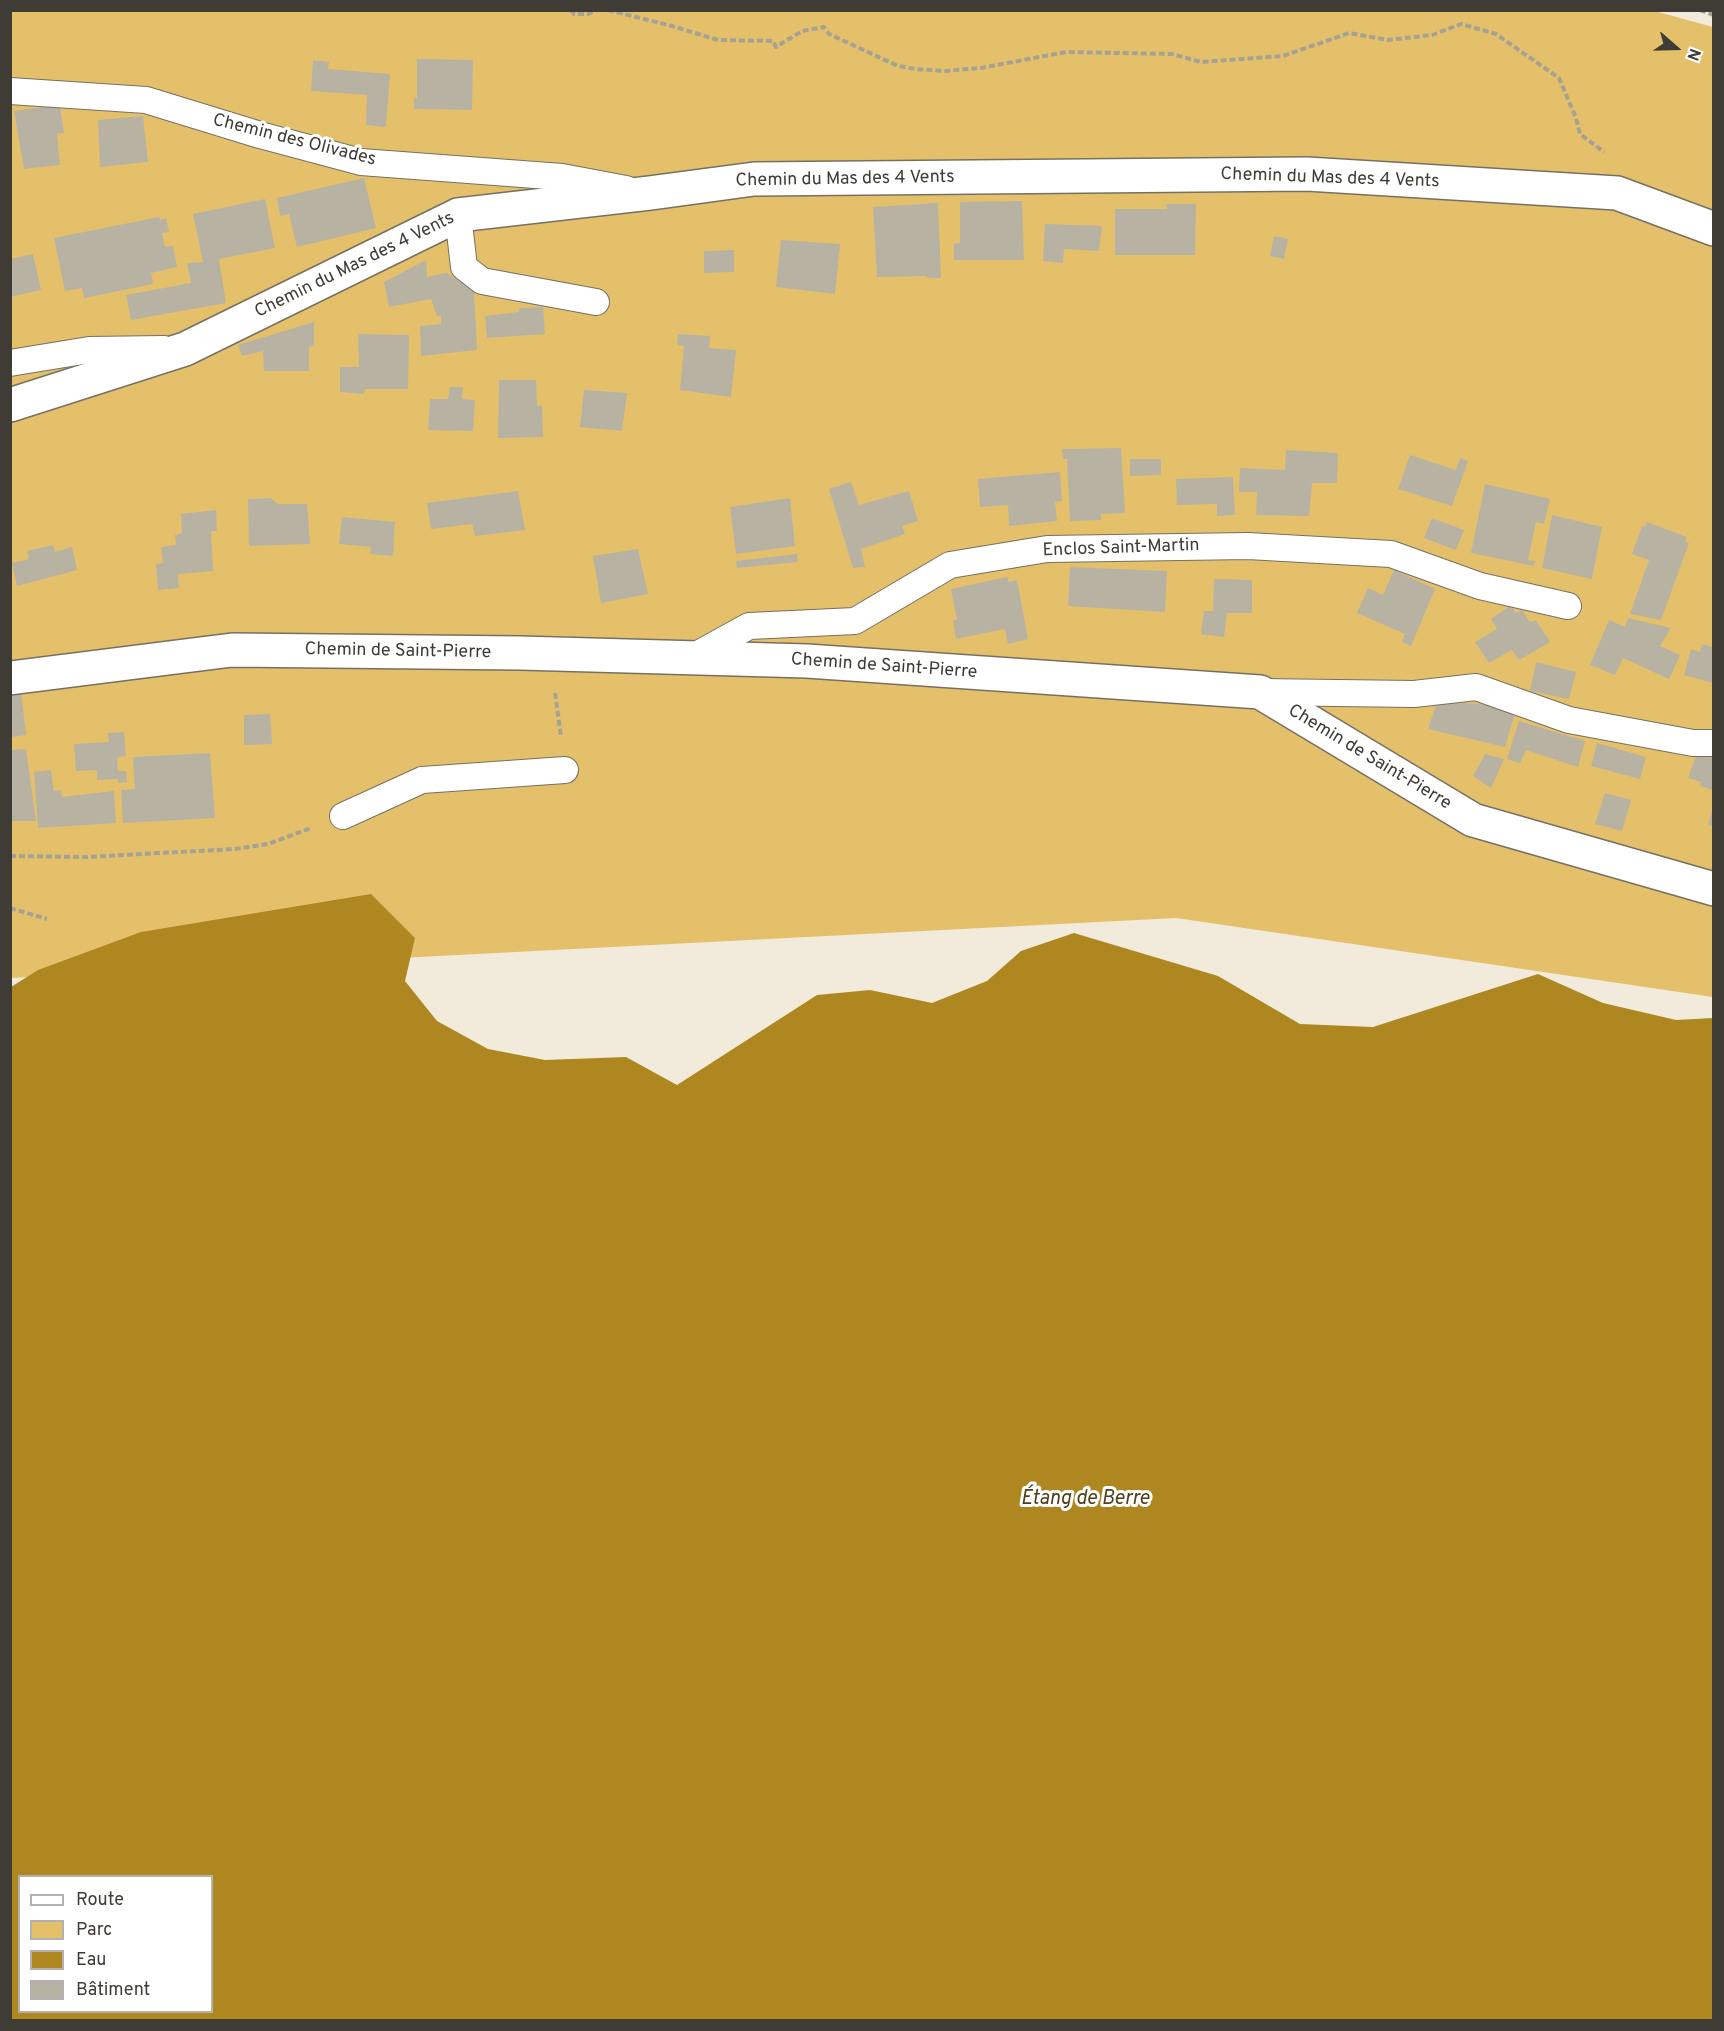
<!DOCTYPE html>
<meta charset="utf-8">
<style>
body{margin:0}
#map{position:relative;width:1724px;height:2031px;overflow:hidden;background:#f2ebdb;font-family:Overpass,sans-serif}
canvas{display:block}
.frame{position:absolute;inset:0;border:12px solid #3f3c36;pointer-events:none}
.legend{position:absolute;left:18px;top:1875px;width:195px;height:138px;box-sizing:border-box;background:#fff;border:2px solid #b2b1af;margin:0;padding:8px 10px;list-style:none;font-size:18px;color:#3f3c36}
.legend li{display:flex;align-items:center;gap:12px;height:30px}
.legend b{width:30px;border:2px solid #b2b1af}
.north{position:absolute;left:1646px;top:18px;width:60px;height:60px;-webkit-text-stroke:4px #fff;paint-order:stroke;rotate:110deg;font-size:16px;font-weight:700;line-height:24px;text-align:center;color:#3f3c36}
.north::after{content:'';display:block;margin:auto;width:21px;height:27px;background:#3f3c36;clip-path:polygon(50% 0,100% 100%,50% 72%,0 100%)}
</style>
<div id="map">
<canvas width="1724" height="2031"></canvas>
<div class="frame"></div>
<ul class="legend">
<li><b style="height:8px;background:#fff"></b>Route</li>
<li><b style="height:16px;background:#e5c06b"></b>Parc</li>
<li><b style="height:16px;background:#ae8720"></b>Eau</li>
<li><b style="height:16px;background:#b8b2a3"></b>Bâtiment</li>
</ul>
<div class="north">N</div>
</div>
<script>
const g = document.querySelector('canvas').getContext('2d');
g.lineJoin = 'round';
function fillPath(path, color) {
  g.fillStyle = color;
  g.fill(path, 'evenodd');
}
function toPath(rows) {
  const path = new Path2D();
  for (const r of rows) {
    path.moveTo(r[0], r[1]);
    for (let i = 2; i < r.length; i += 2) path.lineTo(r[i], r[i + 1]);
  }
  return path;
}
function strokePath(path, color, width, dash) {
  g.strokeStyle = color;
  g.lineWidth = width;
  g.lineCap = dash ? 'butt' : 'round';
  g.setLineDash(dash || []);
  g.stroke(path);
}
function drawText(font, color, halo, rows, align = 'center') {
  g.font = font + ' Overpass,sans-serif';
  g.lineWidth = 6;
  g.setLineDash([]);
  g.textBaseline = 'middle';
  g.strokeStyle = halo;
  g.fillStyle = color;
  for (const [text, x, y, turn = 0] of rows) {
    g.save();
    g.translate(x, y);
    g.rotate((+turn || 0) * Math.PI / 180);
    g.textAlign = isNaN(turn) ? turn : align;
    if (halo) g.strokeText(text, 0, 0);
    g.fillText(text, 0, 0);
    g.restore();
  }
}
fillPath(toPath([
 [1651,10,1713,27,1713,997,1176,918,11,978,11,11]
]), '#e5c06b');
fillPath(toPath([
 [371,894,415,938,405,981,437,1021,488,1049,545,1060,626,1057,677,1085,817,995,870,990,932,1003,987,981,1021,951,1074,933,1218,976,1300,1024,1373,1027,1538,974,1603,1003,1676,1020,1713,1018,1713,2020,11,2020,11,987,38,970,141,932],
 [20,1876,212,1876,212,2012,20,2012]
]), '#ae8720');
fillPath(toPath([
 [417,59,473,60,472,110,414,109,414,98,417,98],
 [313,60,329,62,328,69,390,74,386,127,366,125,367,95,311,91],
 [51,106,60,107,64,133,57,134,60,165,24,169,14,111],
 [143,116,148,162,100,167,98,120],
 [364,178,376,228,297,247,289,214,280,216,277,198],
 [265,199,275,248,219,259,226,303,131,320,126,295,191,283,187,263,203,262,193,214],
 [1022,201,1024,260,954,260,954,244,960,243,960,202],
 [938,203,941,278,927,278,927,276,877,277,873,207],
 [1166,204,1196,204,1195,255,1115,255,1115,209,1167,209],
 [159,217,160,220,166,218,169,232,162,233,165,247,173,246,177,267,151,273,153,284,84,298,82,288,65,291,54,238],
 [1045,224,1102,226,1099,251,1064,249,1063,263,1043,261],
 [1274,236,1288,239,1284,259,1270,256],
 [781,240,840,244,835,294,776,287],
 [734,250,734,272,704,273,704,251],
 [33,254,41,290,10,297,10,259],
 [426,260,427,277,447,273,474,291,477,350,421,356,420,326,441,324,441,316,437,316,431,299,389,307,384,282],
 [543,307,545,334,487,338,485,316,518,312,519,308],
 [314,322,314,346,309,347,309,371,264,371,263,351,242,356,238,345],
 [358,334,409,335,408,389,365,389,364,394,340,392,340,367,359,367],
 [678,334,710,336,709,348,736,350,731,397,680,390,684,346,677,345],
 [499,380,536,380,537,406,542,406,543,437,498,438],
 [450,387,463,387,462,399,475,400,473,431,428,430,430,399,448,399],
 [584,390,627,393,622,431,580,427],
 [1121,448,1125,513,1101,514,1101,520,1070,521,1067,459,1063,459,1062,449],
 [1286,450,1338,453,1337,483,1312,483,1309,516,1256,515,1257,492,1239,492,1240,468,1285,470],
 [1410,455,1456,470,1460,458,1468,461,1452,506,1398,489],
 [1130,459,1161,459,1161,475,1130,476],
 [1060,472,1062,501,1055,502,1057,521,1009,526,1008,505,980,507,978,479],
 [1233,477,1235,515,1217,516,1217,504,1177,505,1176,479],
 [851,482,859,505,909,491,918,521,902,526,905,534,861,549,865,567,853,568,829,489],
 [1485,484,1550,499,1544,524,1536,522,1528,560,1535,561,1534,566,1471,553],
 [518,491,525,530,475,536,472,524,431,529,427,503],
 [271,498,278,504,307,504,310,544,249,546,248,499],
 [790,498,795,546,736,554,730,507],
 [216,510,217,531,211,531,213,571,178,574,179,588,158,590,156,564,163,563,161,547,176,545,175,535,182,533,181,514],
 [1552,515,1602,527,1592,579,1542,568],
 [342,517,395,522,393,556,370,554,371,547,339,544],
 [1432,518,1464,530,1456,550,1424,538],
 [1647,522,1687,537,1685,542,1689,543,1661,620,1630,614,1649,560,1632,554,1642,526,1645,527],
 [53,545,55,552,72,547,77,570,17,586,12,563,29,559,27,551],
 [638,549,648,594,601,603,593,556],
 [797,554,798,562,737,568,736,561],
 [1070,567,1167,571,1165,612,1068,606],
 [1394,570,1435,589,1411,646,1402,642,1405,634,1357,613,1368,588,1383,595],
 [1007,577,1009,582,1017,580,1028,639,1008,644,1005,629,956,639,953,620,957,620,951,589],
 [1214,579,1252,580,1252,613,1227,613,1224,637,1201,634,1204,611,1213,611],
 [1511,605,1516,613,1522,610,1530,622,1536,620,1550,642,1519,660,1512,650,1489,663,1475,642,1497,629,1491,619],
 [1628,618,1671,628,1660,646,1680,655,1669,679,1623,658,1615,675,1590,665,1609,620,1625,627],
 [1702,644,1713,647,1713,683,1684,675,1691,649,1700,652],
 [1536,662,1576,672,1569,699,1530,691],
 [20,681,26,735,10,737,10,683],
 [1464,703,1517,707,1505,747,1428,729,1436,705],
 [270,714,272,744,244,745,244,715],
 [1519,721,1585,741,1578,767,1526,750,1520,763,1507,759],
 [124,732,126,756,117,757,118,771,126,771,127,782,118,783,118,779,97,780,97,770,76,771,74,744,109,742,108,733],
 [1597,743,1646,757,1640,779,1591,766],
 [26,749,36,821,10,821,10,750],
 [210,753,215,818,123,823,121,790,135,789,133,757],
 [1697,753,1713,758,1713,790,1700,786,1701,782,1688,778],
 [1485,754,1504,759,1491,788,1473,776],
 [51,770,54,791,61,790,62,797,114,791,116,823,38,828,34,772],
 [1605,793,1631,800,1622,831,1595,824],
 [1713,807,1713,826,1708,825]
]), '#b8b2a3');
const lane = toPath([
 [10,91,146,100,260,135,361,162,562,177,626,189],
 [458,215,464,267,482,281,596,302],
 [10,363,89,350,164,349],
 [691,658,749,626,855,621,950,565,1047,549,1248,546,1391,554,1480,586,1568,606],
 [1260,692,1414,694,1476,687,1569,720,1693,743,1714,743],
 [343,816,422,780,565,770]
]);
const street = toPath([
 [10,405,185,349,458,215,650,193,754,179,1307,174,1617,193,1714,229],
 [10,678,232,650,520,653,807,661,1260,692,1473,820,1714,889]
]);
strokePath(lane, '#767063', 28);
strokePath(street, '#767063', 36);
strokePath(toPath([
 [571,10,574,14,588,14,597,10],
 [608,10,672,26,718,40,773,41,776,47,802,31,824,27,829,34,898,66,915,69,946,71,981,68,1066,52,1172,54,1201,62,1283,56,1349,33,1388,40,1432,35,1461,24,1496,34,1559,78,1576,118,1580,134,1604,152],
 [1700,10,1714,15],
 [555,693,561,736],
 [10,856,86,857,235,849,268,844,311,828],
 [10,908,47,919]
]), '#a6a195', 4, [6, 3]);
strokePath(lane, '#fff', 26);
strokePath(street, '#fff', 33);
drawText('18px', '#3f3c36', '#fff', [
 ["Chemin des Olivades",294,141,14],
 ["Chemin du Mas des 4 Vents",1330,179,2],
 ["Chemin du Mas des 4 Vents",845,180,-1],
 ["Chemin du Mas des 4 Vents",355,266,-26],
 ["Enclos Saint-Martin",1121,549,-2],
 ["Chemin de Saint-Pierre",398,652,1],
 ["Chemin de Saint-Pierre",884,667,4],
 ["Chemin de Saint-Pierre",1369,758,31]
]);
drawText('italic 20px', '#4f3e17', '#fff', [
 ["Étang de Berre",1085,1500]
]);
</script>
